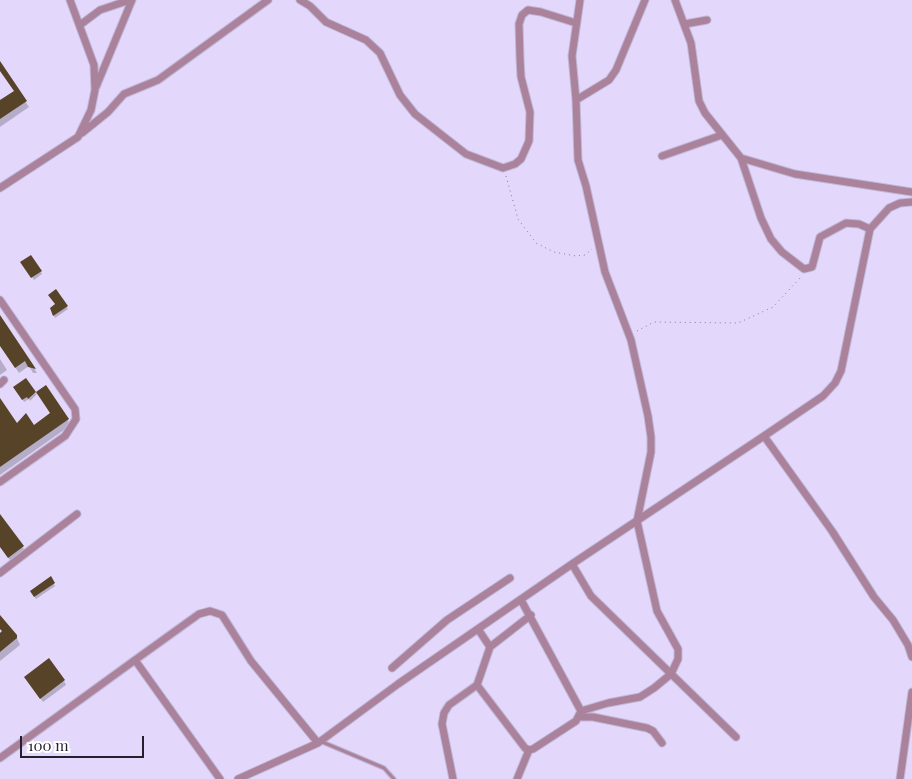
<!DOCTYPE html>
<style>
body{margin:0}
#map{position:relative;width:912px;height:779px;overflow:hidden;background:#e3d8fb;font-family:"Playfair Display",serif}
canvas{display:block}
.scale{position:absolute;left:20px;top:736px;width:124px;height:22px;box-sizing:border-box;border:2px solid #241f2c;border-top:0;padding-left:6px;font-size:15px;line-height:18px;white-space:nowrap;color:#241f2c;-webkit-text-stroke:4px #fff;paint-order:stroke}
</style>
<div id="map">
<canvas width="912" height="779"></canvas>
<div class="scale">100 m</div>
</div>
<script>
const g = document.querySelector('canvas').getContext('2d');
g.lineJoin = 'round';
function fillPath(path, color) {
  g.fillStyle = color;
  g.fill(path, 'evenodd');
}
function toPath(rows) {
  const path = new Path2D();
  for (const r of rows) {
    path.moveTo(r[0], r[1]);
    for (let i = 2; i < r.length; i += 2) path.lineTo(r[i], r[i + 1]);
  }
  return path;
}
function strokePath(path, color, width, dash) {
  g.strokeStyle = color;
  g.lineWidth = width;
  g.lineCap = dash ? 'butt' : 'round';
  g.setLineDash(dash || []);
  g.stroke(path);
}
fillPath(toPath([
 [0,64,29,107,0,127,0,102,18,95,0,70],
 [31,256,42,274,34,280,22,262],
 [56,291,68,309,55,318,53,314,56,305],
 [0,317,34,368,37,373,33,373,29,366,19,373,0,345],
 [0,359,7,370,0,375],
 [26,380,35,394,45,387,71,425,0,475,0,401,17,425,33,426,51,414,38,393,30,401,29,399,24,402,15,388],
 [0,516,26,552,12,563,0,546],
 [50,578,55,586,36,599,31,591],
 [0,617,16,636,20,645,0,661,0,635,3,632,0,629],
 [28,681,64,681,66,685,43,702]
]), '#0003');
fillPath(toPath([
 [0,61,27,101,0,119,0,100,14,91,0,71],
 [31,255,42,271,31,278,20,262],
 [56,289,68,306,53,316,50,308,55,304,48,295],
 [0,315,36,369,28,367,25,361,15,368,0,346],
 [26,378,36,392,46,385,69,419,0,467,0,398,17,423,26,413,34,425,50,413,36,392,28,399,27,397,22,400,13,387],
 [0,514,24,546,8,558,0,547],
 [51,576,55,583,34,597,30,591],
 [0,615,17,635,17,638,0,652,0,633,2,631,0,629],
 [49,658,65,680,40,699,24,677]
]), '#574328');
const lane = toPath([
 [320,741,384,768,394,779]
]);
const street = toPath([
 [300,0,310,6,326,22,366,40,380,53,400,95,415,114,466,154,503,168,515,164,521,159,529,141,530,112,521,77,520,58,519,24,522,15,528,10,541,12,576,23],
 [580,0,572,56,576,100,578,160,586,186,605,272,631,340,648,416,651,437,651,452,637,521,657,611,678,649,678,659,671,674,654,688,640,697,608,703,581,711],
 [675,0,691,43,699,101,705,113,741,158,795,174,912,192],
 [685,24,707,20],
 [80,25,100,10,130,0],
 [96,87,132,0],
 [576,100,609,80,616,70,645,0],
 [82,133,108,112,124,94,158,80,268,0],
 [662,156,722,135],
 [741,158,761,218,771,239,782,252,804,269,812,267,820,237,846,223,859,224,870,229],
 [0,188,78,137,91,110,95,90,94,65,70,0],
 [0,300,75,409,76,419,65,436,0,482],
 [0,384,4,380],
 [764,436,823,396,835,383,841,371,870,229,889,208,900,203,912,202],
 [572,564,591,596,736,737],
 [0,573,77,514],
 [478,629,490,647,477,685,525,748,529,750,533,749,576,721,581,711,521,600],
 [490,647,531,615],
 [135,660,199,614,210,611,222,615,251,661,318,743],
 [392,668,447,620,510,578],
 [578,717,593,717,647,728,653,731,662,743],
 [0,758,135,660,220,779],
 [238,779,318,743,398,684,572,564,764,436,832,531,874,597,893,620,908,645,912,657],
 [453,779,442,724,444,713,449,705,477,685],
 [517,779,529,750],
 [900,779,912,692]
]);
strokePath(lane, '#c1b7d6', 5.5);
strokePath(street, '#c1b7d6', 9);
strokePath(toPath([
 [506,176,518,219,536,243,554,252,576,256,585,255,592,249],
 [637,331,654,322,738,323,773,307,801,277]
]), '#827a91', 1, [1, 4]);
strokePath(lane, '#ab829c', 3);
strokePath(street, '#ab829c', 7);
</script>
